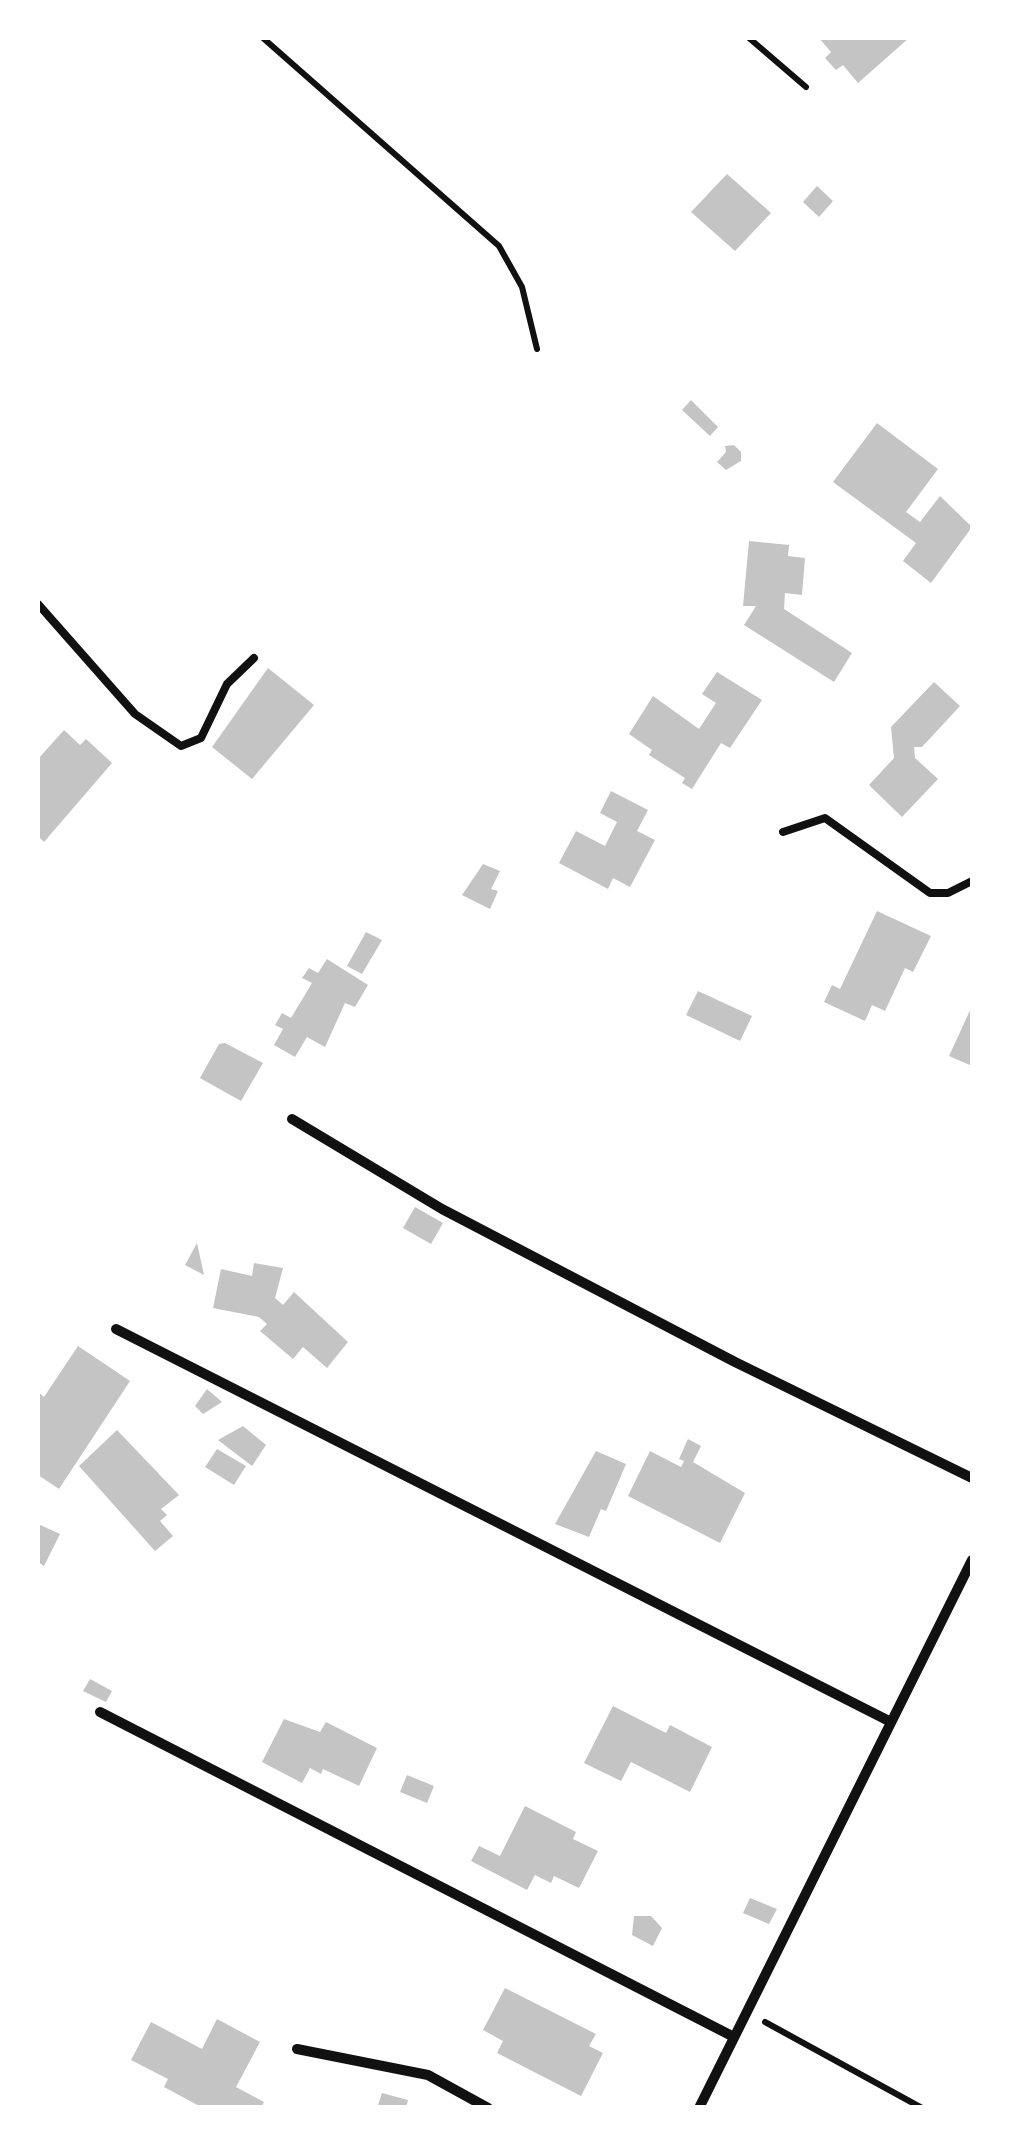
<!DOCTYPE html>
<style>
body{margin:0}
#map{position:relative;width:1010px;height:2145px;overflow:hidden;background:#fff;font-family:Montserrat,sans-serif}
canvas{display:block}
.frame{position:absolute;inset:0;border:40px solid #fff;pointer-events:none}
</style>
<div id="map">
<canvas width="1010" height="2145"></canvas>
<div class="frame"></div>
</div>
<script>
const g = document.querySelector('canvas').getContext('2d');
g.lineJoin = 'round';
function fillPath(path, color) {
  g.fillStyle = color;
  g.fill(path, 'evenodd');
}
function toPath(rows) {
  const path = new Path2D();
  for (const r of rows) {
    path.moveTo(r[0], r[1]);
    for (let i = 2; i < r.length; i += 2) path.lineTo(r[i], r[i + 1]);
  }
  return path;
}
function strokePath(path, color, width, dash) {
  g.strokeStyle = color;
  g.lineWidth = width;
  g.lineCap = dash ? 'butt' : 'round';
  g.setLineDash(dash || []);
  g.stroke(path);
}
fillPath(toPath([
 [819,38,909,38,858,83,843,65,836,70,825,58,831,52],
 [727,174,771,213,735,251,691,212],
 [817,186,833,201,819,217,803,202],
 [691,400,718,427,710,436,682,410],
 [877,423,938,469,906,512,920,522,940,496,972,527,931,583,903,561,916,543,833,482],
 [734,445,741,452,741,461,726,470,717,462,726,452,725,446],
 [749,541,789,545,788,556,805,558,802,595,785,593,784,609,852,653,834,682,744,625,756,606,743,606],
 [268,668,314,705,252,779,212,747],
 [717,672,762,700,730,748,721,743,692,789,682,783,685,778,649,755,652,750,629,734,653,696,699,729,716,703,702,694],
 [934,682,960,706,922,747,914,747,915,758,938,779,902,817,869,785,894,758,891,727],
 [64,730,80,745,86,739,112,763,44,842,38,836,38,759],
 [611,791,648,810,637,831,655,840,630,887,613,878,608,889,559,863,576,831,605,846,617,822,600,813],
 [483,864,500,871,491,889,498,891,490,909,462,895],
 [877,911,931,936,913,972,905,968,885,1011,872,1005,865,1021,824,1002,832,985,840,989],
 [366,932,382,940,362,974,347,966],
 [327,959,368,985,355,1007,345,1003,325,1047,307,1037,295,1057,274,1045,283,1029,275,1025,282,1013,291,1018,312,983,302,978,309,968,318,973],
 [698,991,752,1016,740,1041,686,1015],
 [972,1006,972,1066,949,1056],
 [225,1043,263,1063,241,1101,200,1078,219,1044],
 [415,1207,443,1223,431,1244,403,1228],
 [197,1243,204,1275,185,1265],
 [254,1263,283,1268,275,1298,283,1305,294,1292,348,1342,327,1368,303,1347,293,1359,260,1331,267,1324,259,1317,213,1308,221,1269,252,1276],
 [78,1346,130,1381,59,1489,38,1475,38,1392,44,1397],
 [207,1389,222,1402,203,1414,195,1406],
 [243,1426,266,1445,252,1466,218,1440],
 [117,1430,179,1495,161,1509,167,1515,160,1521,173,1536,155,1551,79,1466],
 [688,1439,701,1446,693,1462,745,1493,720,1543,628,1496,650,1451,681,1467,684,1461,679,1459],
 [217,1449,246,1466,234,1485,205,1467],
 [596,1451,626,1464,606,1511,601,1509,589,1537,555,1524],
 [38,1524,60,1534,44,1566,38,1562],
 [90,1679,112,1691,106,1702,83,1691],
 [613,1706,666,1733,670,1725,712,1747,690,1792,631,1762,621,1781,584,1763],
 [284,1719,320,1732,326,1722,377,1748,359,1786,323,1769,321,1774,310,1768,302,1783,262,1762],
 [407,1775,434,1786,427,1803,400,1792],
 [525,1806,576,1832,573,1839,598,1851,579,1888,554,1876,551,1883,535,1875,527,1890,471,1861,479,1846,500,1856],
 [750,1898,777,1909,769,1924,743,1913],
 [634,1916,651,1916,662,1928,653,1946,632,1935],
 [505,1988,596,2034,589,2046,603,2053,581,2096,497,2053,503,2041,483,2030],
 [217,2019,260,2042,236,2087,264,2102,261,2108,203,2108,164,2087,168,2079,131,2060,151,2022,202,2049],
 [382,2093,408,2100,406,2108,377,2108]
]), '#c4c4c4');
strokePath(toPath([
 [263,38,499,246,522,287,537,349],
 [749,38,806,87],
 [765,2022,922,2108]
]), '#111', 6);
strokePath(toPath([
 [38,604,135,714,181,746,201,738,227,684,254,658],
 [783,832,825,818,930,893,948,893,972,881]
]), '#111', 8);
strokePath(toPath([
 [292,1119,442,1209,735,1362,972,1478],
 [116,1329,889,1721],
 [100,1712,732,2036],
 [297,2049,428,2075,488,2108],
 [699,2108,972,1560]
]), '#111', 10);
</script>
